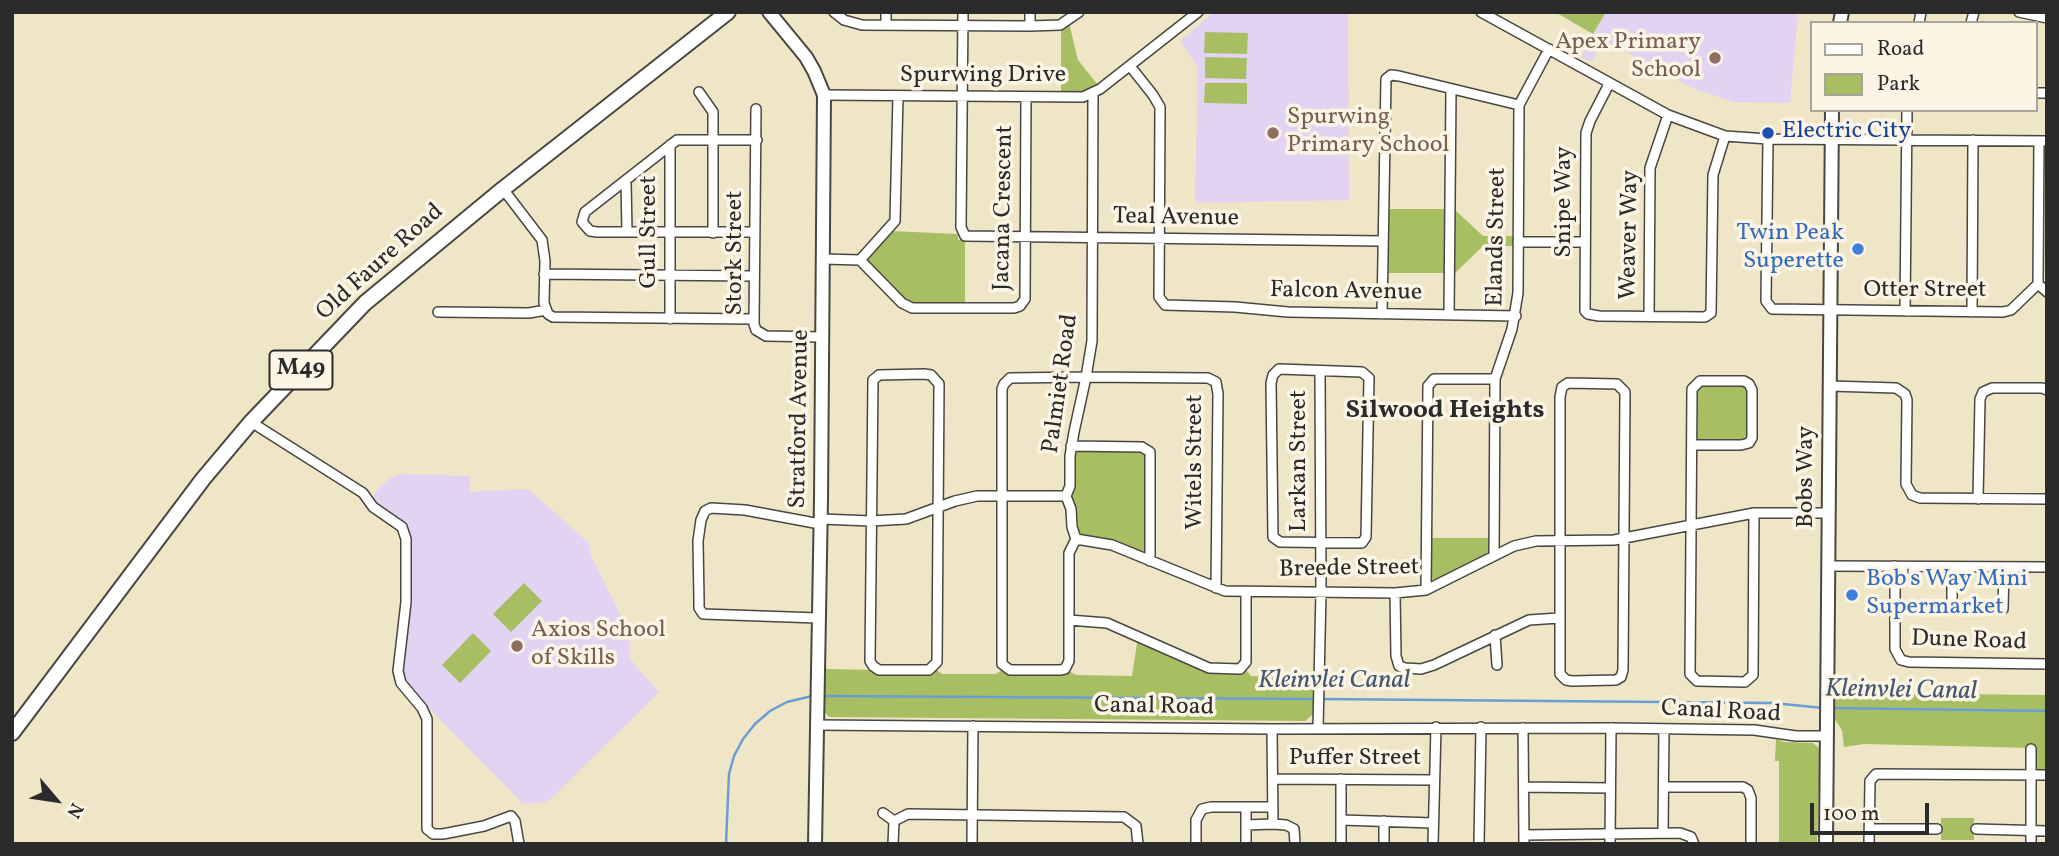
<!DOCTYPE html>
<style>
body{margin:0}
#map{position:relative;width:2059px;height:856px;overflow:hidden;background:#efe5c7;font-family:Vollkorn,serif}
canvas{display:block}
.frame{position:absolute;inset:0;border:14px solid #2b2b2b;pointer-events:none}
.legend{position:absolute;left:1810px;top:21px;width:228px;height:91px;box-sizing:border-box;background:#fcf5e5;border:2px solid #a8a49b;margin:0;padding:9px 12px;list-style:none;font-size:21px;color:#2b2b2b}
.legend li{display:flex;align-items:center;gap:14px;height:35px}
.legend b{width:35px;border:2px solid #a8a49b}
.north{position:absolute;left:21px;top:765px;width:70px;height:70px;-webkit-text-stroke:5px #fcf5e5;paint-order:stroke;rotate:119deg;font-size:19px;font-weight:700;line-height:28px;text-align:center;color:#2b2b2b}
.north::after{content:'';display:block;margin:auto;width:24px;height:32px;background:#2b2b2b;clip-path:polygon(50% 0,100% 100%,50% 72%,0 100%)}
.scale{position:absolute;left:1810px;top:803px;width:119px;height:32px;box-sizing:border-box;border:4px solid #2b2b2b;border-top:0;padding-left:9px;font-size:21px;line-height:24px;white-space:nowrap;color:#2b2b2b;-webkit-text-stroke:5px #fcf5e5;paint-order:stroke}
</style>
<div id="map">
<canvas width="2059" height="856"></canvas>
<div class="frame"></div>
<ul class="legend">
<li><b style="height:9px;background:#fff"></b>Road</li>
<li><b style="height:19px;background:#a8be63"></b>Park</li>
</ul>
<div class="north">N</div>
<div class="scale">100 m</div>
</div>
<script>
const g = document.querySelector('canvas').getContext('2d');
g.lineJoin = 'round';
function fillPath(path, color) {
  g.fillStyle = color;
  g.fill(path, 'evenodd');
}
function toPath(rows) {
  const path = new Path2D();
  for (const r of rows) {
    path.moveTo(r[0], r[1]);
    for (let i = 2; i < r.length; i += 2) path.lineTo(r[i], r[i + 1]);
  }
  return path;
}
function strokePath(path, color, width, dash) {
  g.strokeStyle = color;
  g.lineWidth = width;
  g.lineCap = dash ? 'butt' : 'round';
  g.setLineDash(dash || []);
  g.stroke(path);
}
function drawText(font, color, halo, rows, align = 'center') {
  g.font = font + ' Vollkorn,serif';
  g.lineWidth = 7;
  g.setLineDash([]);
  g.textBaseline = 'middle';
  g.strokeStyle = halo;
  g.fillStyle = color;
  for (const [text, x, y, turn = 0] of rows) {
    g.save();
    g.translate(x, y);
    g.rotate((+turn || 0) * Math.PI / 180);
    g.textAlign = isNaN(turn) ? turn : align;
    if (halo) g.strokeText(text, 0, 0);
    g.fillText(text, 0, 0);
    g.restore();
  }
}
fillPath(toPath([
 [1214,12,1348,12,1349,200,1195,203,1198,67,1180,41],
 [1606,12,1798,12,1790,103,1734,102,1690,87,1604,40,1591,62,1581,57],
 [401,474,470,476,470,492,528,489,589,543,591,556,629,632,630,659,659,692,551,799,545,802,523,804,411,690,403,678,401,663,409,611,409,530,406,525,374,504,376,500,373,497,375,492,391,477]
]), '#e3d3f2');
fillPath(toPath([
 [1555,12,1606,12,1593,34],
 [1069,23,1078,60,1098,85,1086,93,1061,94,1061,27],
 [1205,32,1248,33,1247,54,1204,53],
 [1205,57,1247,58,1246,79,1205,78],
 [1205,83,1247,83,1247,104,1204,103],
 [1453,208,1483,236,1515,236,1515,246,1483,246,1452,276],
 [1387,209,1445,209,1444,273,1386,273],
 [891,231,958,234,958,240,965,240,965,305,909,304,868,263,868,255],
 [1701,386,1748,387,1747,439,1745,441,1698,440,1696,436,1697,391],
 [1078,450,1141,450,1146,453,1144,552,1103,539,1087,538,1079,533,1070,492,1074,452],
 [1429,538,1491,538,1490,552,1435,580,1429,577],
 [524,583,542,601,511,632,493,614],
 [473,633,491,651,460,683,442,665],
 [1140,641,1211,671,1245,669,1251,676,1313,678,1313,714,1305,721,829,717,823,710,824,669,933,671,936,669,942,674,996,674,1002,670,1007,672,1067,670,1076,675,1132,676,1137,643],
 [1835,693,2047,695,2047,773,2038,770,2036,765,2035,748,1864,744,1844,747,1842,730,1835,720],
 [1776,739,1784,742,1813,743,1820,749,1817,844,1779,844,1779,761,1775,761],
 [1941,818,1974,818,1974,840,1941,840]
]), '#a8be63');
strokePath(toPath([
 [822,696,1316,699],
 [1322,699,1773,703,1823,708],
 [1830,708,2047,711],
 [726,844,729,774,734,756,743,739,755,724,770,711,787,702,812,696]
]), '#6a9dd5', 2.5);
const street = toPath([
 [834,12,844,20,862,25,1030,26,1060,25,1079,12],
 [963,12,961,227,965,236,1382,241],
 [1481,12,1668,115,1725,136,1768,139,2047,141],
 [2019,12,2047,18],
 [1919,23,1921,12],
 [1971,23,1974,12],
 [886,25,886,12],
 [1030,26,1030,12],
 [1130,66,1153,95,1160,107,1159,297,1165,305,1235,307,1288,312,1516,316],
 [1609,84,1590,121,1586,133,1585,311,1588,314,1599,316,1705,317,1711,313,1713,175,1725,136],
 [699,92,713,112,713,233],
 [2036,93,2047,93],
 [1093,94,1092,341,1086,377,1074,432,1070,456,1070,486,1066,496,1071,509,1072,527,1076,539,1069,553,1069,661,1065,669,1060,670,1010,670,1002,664,1002,389,1004,384,1010,378,1086,377,1208,378,1216,382,1218,394,1216,588],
 [824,95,1083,97,1100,89,1198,12],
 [756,109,754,324,756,330,766,336,822,337],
 [1768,139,1766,301,1772,309,2003,312,2011,310,2038,284],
 [670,145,670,319],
 [626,181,627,232],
 [503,189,542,240,545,261,544,303,548,314,553,317,754,319],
 [755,232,597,232,590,231,582,222,585,212,677,140,757,140],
 [1518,242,1585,242],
 [823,259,860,260,895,221,898,96],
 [860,260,902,303,912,308,1014,308,1020,306,1025,299,1026,97],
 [544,274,754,276],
 [2038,284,2039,141],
 [2038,284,2047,292],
 [1905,311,1907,110],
 [438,312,529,313,546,310],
 [1972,312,1973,140],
 [1382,314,1386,79,1391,75,1399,76,1519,105],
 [1449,315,1451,89],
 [1649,316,1650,168,1668,115],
 [1279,369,1362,372,1369,378,1366,537,1362,543,1280,542,1273,537,1271,383,1273,375,1279,369],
 [924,374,931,375,939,384,937,662,929,670,879,670,873,666,870,661,873,380,879,375,924,374],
 [1568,383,1617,384,1625,392,1623,670,1621,677,1616,680,1572,681,1566,680,1560,674,1560,397,1562,387,1568,383],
 [1830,386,1896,388,1905,394,1907,400,1906,484,1912,495,1920,498,2047,499],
 [251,422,363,493,373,507,402,527,406,539,406,602,398,671,401,683,422,708,427,719,427,829,433,834,443,834,484,826,511,816,515,821,519,844],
 [1693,445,1741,445,1749,443,1752,438,1752,390,1749,384,1744,381,1700,381,1692,389,1690,674,1697,681,1745,682,1753,675,1754,513],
 [1071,446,1142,447,1150,452,1150,561],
 [1978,499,1980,399,1983,392,1992,388,2042,388,2047,390],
 [821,519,871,521,906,519,955,501,977,496,1066,496],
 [1076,539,1112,545,1225,591,1395,593,1426,590,1514,546,1536,541,1614,540,1754,513,1829,513],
 [1494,556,1495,379,1512,329,1518,293,1519,105,1549,49],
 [1828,566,2047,567],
 [1895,566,1895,649,1901,660,1909,662,2047,664],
 [1952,567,1952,608],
 [1426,590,1428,386,1434,379,1495,379],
 [1395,593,1396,656,1399,666,1405,668,1421,669,1434,665,1529,620,1559,618],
 [2003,609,2004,567],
 [818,618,703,614,699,608,699,600,698,541,701,520,705,511,711,508,745,510,820,524],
 [1069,620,1107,623,1209,668,1240,669,1246,662,1246,592],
 [1495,635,1497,665],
 [816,725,1272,729,1611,728,1754,730,1796,736,1827,736],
 [1318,728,1321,592,1320,371],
 [1523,728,1524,844],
 [1272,729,1273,824,1286,825,1294,829,1295,844],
 [1273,779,1434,780],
 [1524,787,1610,788],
 [1664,787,1743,787,1748,790,1751,798,1751,844],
 [883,813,894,821],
 [1341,820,1433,823],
 [1246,825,1273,824],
 [1870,829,1937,829],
 [1976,829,2047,831],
 [1663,833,1664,729],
 [1524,835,1680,833,1691,837,1694,844],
 [893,844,894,821,908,814,1124,817,1136,826,1138,844],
 [972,844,973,726],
 [1196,844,1196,820,1202,809,1211,807,1272,807],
 [1246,844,1246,807],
 [1341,844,1341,779],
 [1384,844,1384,821],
 [1433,844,1436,727],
 [1479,844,1481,727],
 [1610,844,1611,728],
 [1869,844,1870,781,1876,774,2047,775],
 [2031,844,2031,749]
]);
const secondary = toPath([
 [769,12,806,57,814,71,824,95,821,499,815,844],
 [1840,23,1842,12],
 [1826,844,1832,110]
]);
const primary = toPath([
 [12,733,203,479,251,422,365,303,503,189,728,12]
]);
strokePath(street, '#484742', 12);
strokePath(secondary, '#484742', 16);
strokePath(primary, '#484742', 18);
strokePath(street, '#fff', 9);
strokePath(secondary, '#fff', 12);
strokePath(primary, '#fff', 14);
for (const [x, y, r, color] of [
 [1715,58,7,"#8d6e63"],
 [1273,133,7,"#8d6e63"],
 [1768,133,7,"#1a4fb4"],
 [1858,249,7,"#3f7fe0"],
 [1852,595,7,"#3f7fe0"],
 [517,646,7,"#8d6e63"]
]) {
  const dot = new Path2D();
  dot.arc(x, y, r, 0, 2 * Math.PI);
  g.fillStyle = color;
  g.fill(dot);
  strokePath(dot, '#fcf5e5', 2.5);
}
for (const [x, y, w] of [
 [301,370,63]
]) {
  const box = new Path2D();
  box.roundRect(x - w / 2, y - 19.5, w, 39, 5);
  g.fillStyle = '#fcf5e5';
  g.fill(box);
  strokePath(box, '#2b2b2b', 2);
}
drawText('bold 23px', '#2b2b2b', null, [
 ["M49",301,370]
]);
drawText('24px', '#785e54', '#fcf5e5', [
 ["Apex Primary",1701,44,"right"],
 ["School",1701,72,"right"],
 ["Spurwing",1287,119],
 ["Primary School",1287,147],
 ["Axios School",531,632],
 ["of Skills",531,660]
], 'left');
drawText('24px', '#2b2b2b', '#fcf5e5', [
 ["Spurwing Drive",983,77],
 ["Snipe Way",1566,202,-90],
 ["Jacana Crescent",1005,208,-89],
 ["Teal Avenue",1176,219,1],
 ["Gull Street",651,232,-90],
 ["Weaver Way",1631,235,-89],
 ["Elands Street",1498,237,-89],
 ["Stork Street",737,253,-90],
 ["Old Faure Road",381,263,-42],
 ["Otter Street",1925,292],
 ["Falcon Avenue",1346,293,1],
 ["Palmiet Road",1062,384,-82],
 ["Stratford Avenue",801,419,-89],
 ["Larkan Street",1301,461,-90],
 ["Witels Street",1197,462,-90],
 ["Bobs Way",1808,477,-90],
 ["Breede Street",1349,570,-1],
 ["Dune Road",1969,642,2],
 ["Canal Road",1154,708,1],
 ["Canal Road",1721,713,3],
 ["Puffer Street",1355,760]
]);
drawText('24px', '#164399', '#fcf5e5', [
 ["Electric City",1782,133]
], 'left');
drawText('24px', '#366cbe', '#fcf5e5', [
 ["Twin Peak",1844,235],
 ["Superette",1844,263],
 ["Bob's Way Mini",1866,581,"left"],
 ["Supermarket",1866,609,"left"]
], 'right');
drawText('bold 26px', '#2b2b2b', '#fcf5e5', [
 ["Silwood Heights",1445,412]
]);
drawText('italic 26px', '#44596f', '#fcf5e5', [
 ["Kleinvlei Canal",1334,682],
 ["Kleinvlei Canal",1901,692,1]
]);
</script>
